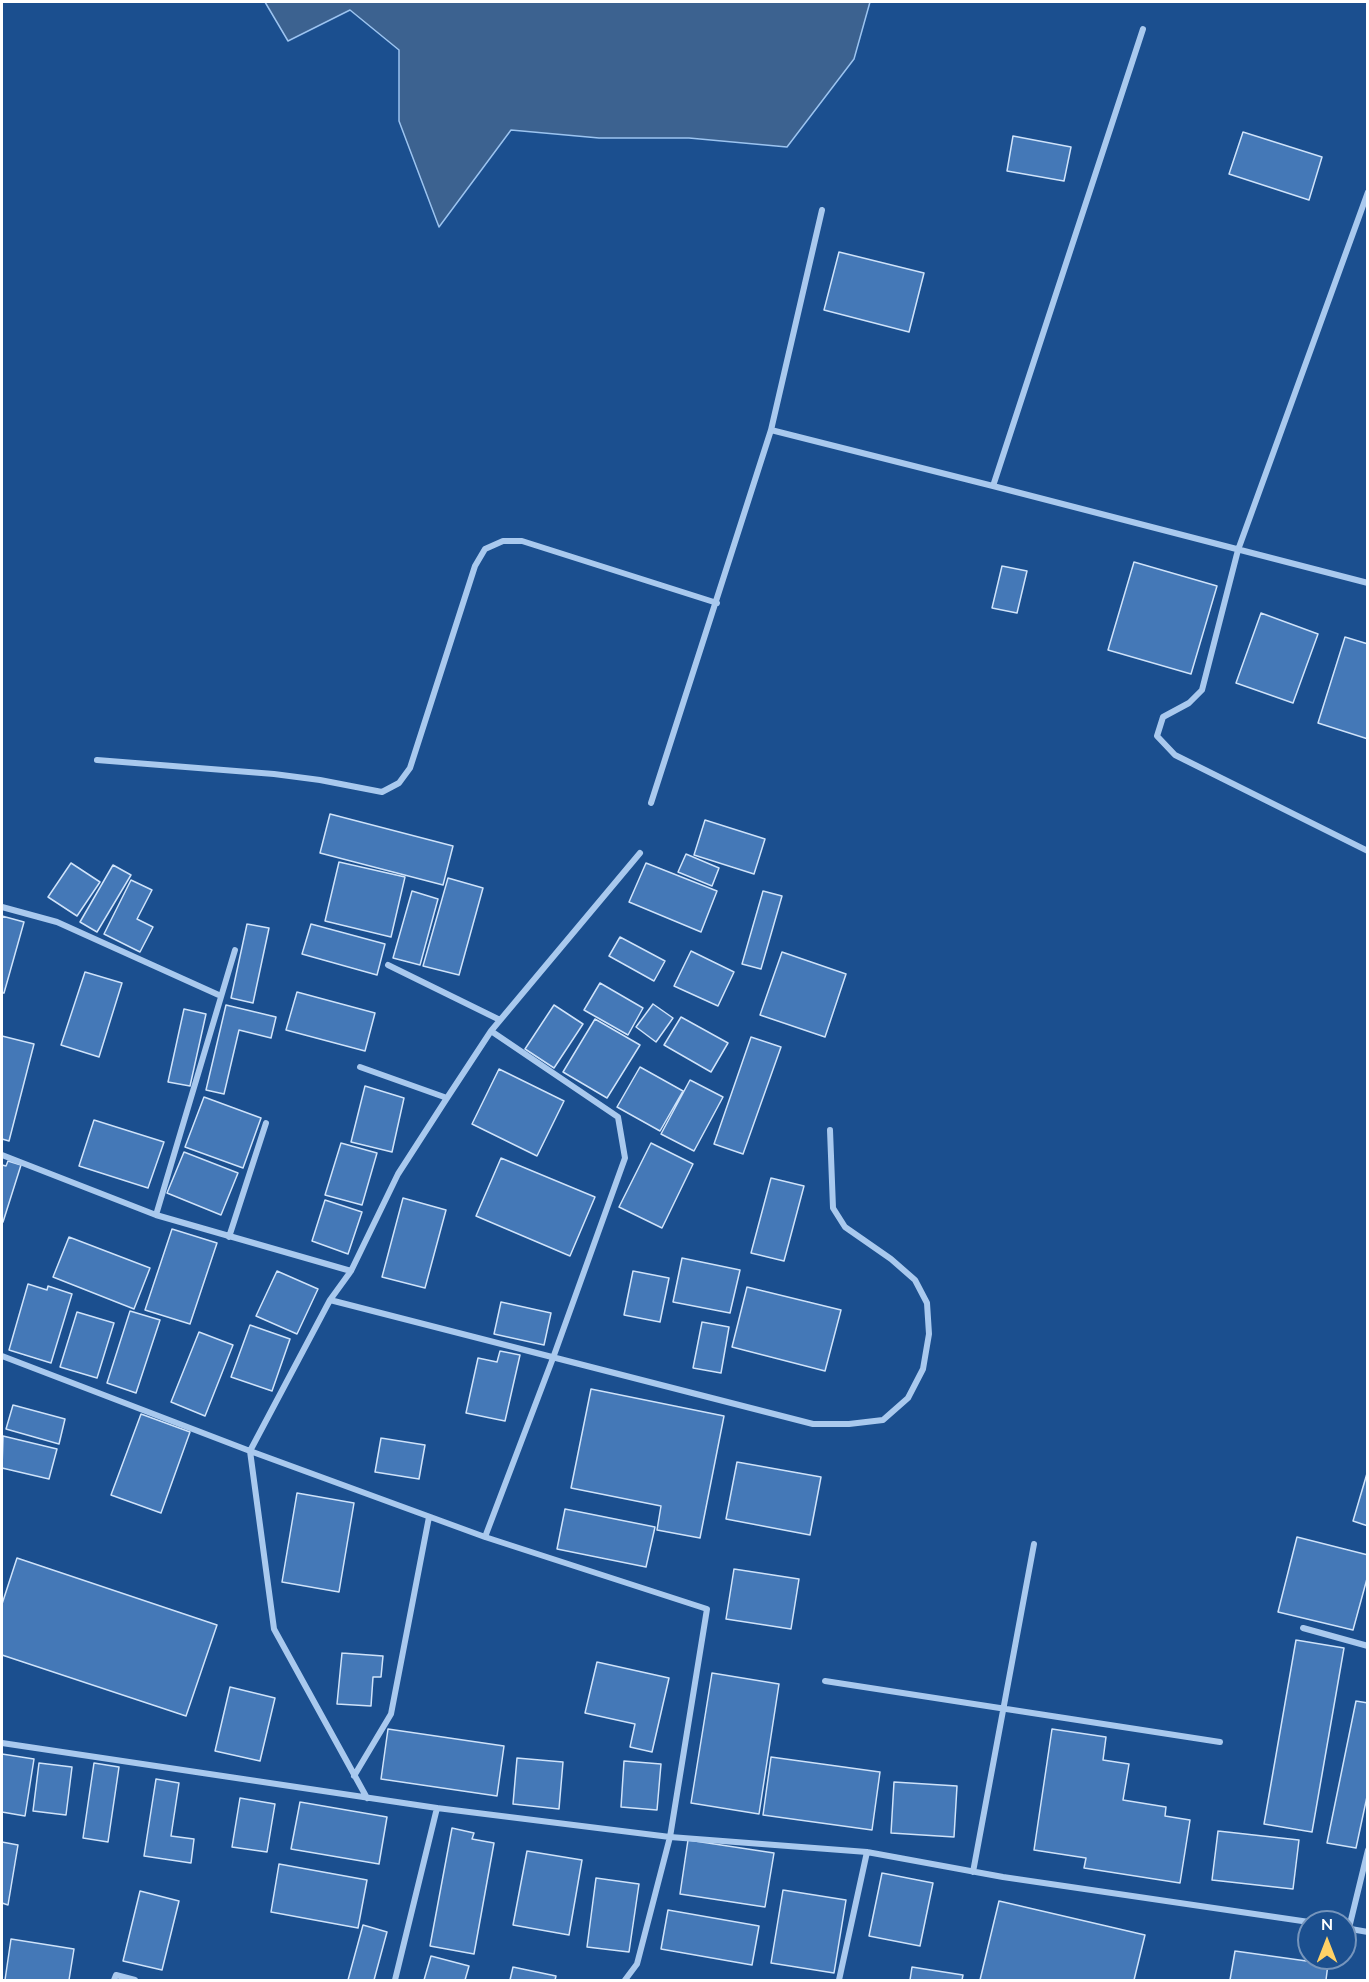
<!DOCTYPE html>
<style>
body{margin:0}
#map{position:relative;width:1369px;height:1982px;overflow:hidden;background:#1b4f8f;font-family:Mulish,sans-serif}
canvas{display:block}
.frame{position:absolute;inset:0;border:3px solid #fff;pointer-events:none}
.north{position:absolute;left:1297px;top:1910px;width:60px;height:60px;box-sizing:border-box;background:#1b4f8f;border:2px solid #7695bc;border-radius:50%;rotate:0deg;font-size:16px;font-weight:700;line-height:24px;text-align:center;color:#fff}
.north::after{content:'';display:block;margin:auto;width:21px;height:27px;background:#ffd166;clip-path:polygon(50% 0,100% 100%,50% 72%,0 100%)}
</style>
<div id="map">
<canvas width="1369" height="1982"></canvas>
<div class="frame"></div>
<div class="north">N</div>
</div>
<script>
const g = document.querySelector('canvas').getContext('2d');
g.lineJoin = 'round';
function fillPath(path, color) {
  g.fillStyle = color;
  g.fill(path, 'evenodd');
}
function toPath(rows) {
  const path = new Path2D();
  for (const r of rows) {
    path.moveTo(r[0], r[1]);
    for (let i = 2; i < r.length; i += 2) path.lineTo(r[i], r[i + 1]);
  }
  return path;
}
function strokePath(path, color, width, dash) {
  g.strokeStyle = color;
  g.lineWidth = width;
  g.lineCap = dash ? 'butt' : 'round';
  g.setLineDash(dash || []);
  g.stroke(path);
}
const water = toPath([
 [265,2,870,2,854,59,787,147,689,138,599,138,511,130,439,227,399,121,399,50,350,10,288,41,265,2]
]);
fillPath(water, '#3c6290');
strokePath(water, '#9cc4f0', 1.5);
const building = toPath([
 [1243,132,1322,157,1309,200,1229,174,1243,132],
 [1013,136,1071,147,1064,181,1007,171,1013,136],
 [839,252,924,273,909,332,824,310,839,252],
 [1134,562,1217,586,1191,674,1108,650,1134,562],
 [1002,566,1027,571,1017,613,992,608,1002,566],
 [1261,613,1318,634,1293,703,1236,683,1261,613],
 [1345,637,1368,644,1368,739,1318,723,1345,637],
 [330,814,453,846,443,885,320,853,330,814],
 [705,820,765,839,754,874,694,855,705,820],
 [686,854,719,868,712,886,678,872,686,854],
 [339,862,405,877,391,937,325,921,339,862],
 [71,863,100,882,77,916,48,897,71,863],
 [646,863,717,891,701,932,629,902,646,863],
 [113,865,131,875,97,932,80,922,113,865],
 [448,878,483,888,459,975,423,966,448,878],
 [131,880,152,890,137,919,153,927,140,952,104,934,131,880],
 [412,891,438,899,420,965,393,958,412,891],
 [763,891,782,896,761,969,742,964,763,891],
 [2,916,24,922,4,993,2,993,2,916],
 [247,924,269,928,253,1003,231,998,247,924],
 [311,924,385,944,377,975,302,954,311,924],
 [620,937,665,961,654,981,609,956,620,937],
 [691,951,734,972,718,1006,674,986,691,951],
 [782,952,846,974,825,1037,760,1015,782,952],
 [85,972,122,983,99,1057,61,1045,85,972],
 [600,983,643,1008,628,1035,584,1010,600,983],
 [297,992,375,1013,365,1051,286,1030,297,992],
 [653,1004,673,1018,656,1042,636,1027,653,1004],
 [226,1005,276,1017,271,1038,239,1030,224,1094,206,1090,226,1005],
 [554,1005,583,1024,554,1068,525,1049,554,1005],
 [184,1009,206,1014,190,1086,168,1082,184,1009],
 [681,1017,728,1043,711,1072,664,1045,681,1017],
 [595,1019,640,1045,607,1098,563,1072,595,1019],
 [2,1036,34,1044,9,1141,2,1139,2,1036],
 [751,1037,781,1047,743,1154,714,1144,751,1037],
 [640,1067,683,1091,660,1131,617,1107,640,1067],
 [499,1069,564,1101,537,1156,472,1124,499,1069],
 [690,1080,723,1097,694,1151,661,1134,690,1080],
 [365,1086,404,1098,392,1152,351,1142,365,1086],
 [204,1097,261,1118,243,1168,185,1147,204,1097],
 [94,1120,164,1142,148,1188,79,1166,94,1120],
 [341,1143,377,1153,362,1205,325,1195,341,1143],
 [651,1143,693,1164,662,1228,619,1207,651,1143],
 [184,1152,238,1173,221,1215,167,1193,184,1152],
 [501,1158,595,1197,570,1256,476,1216,501,1158],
 [8,1161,21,1165,3,1222,2,1222,2,1165,6,1166,8,1161],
 [771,1178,804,1186,784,1261,751,1253,771,1178],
 [403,1198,446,1210,425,1288,382,1277,403,1198],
 [325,1200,362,1212,348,1254,312,1241,325,1200],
 [172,1229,217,1243,190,1324,145,1310,172,1229],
 [69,1237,150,1268,134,1309,53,1277,69,1237],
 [682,1258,740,1270,730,1313,673,1302,682,1258],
 [277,1271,318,1289,297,1334,256,1316,277,1271],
 [633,1271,669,1278,660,1322,624,1315,633,1271],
 [28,1284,47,1290,48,1286,72,1294,51,1363,9,1350,28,1284],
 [747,1287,841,1310,825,1371,732,1347,747,1287],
 [501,1302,551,1313,544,1345,494,1334,501,1302],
 [130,1311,160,1320,136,1393,107,1383,130,1311],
 [77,1312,114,1323,97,1378,60,1367,77,1312],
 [702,1322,729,1327,721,1373,693,1368,702,1322],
 [250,1325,290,1339,272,1391,231,1377,250,1325],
 [199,1332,233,1345,205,1416,171,1402,199,1332],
 [500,1351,520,1355,505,1421,466,1413,478,1358,497,1362,500,1351],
 [591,1389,724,1416,700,1538,657,1530,661,1506,571,1488,591,1389],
 [13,1405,65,1419,59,1444,6,1429,13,1405],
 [141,1414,190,1432,161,1513,111,1495,141,1414],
 [3,1436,57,1449,49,1479,2,1468,3,1436],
 [381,1438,425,1445,419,1479,375,1472,381,1438],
 [737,1462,821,1477,810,1535,726,1519,737,1462],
 [1368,1470,1368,1526,1353,1521,1368,1470],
 [297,1493,354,1503,339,1592,282,1582,297,1493],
 [565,1509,655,1527,646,1567,557,1549,565,1509],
 [1297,1537,1368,1555,1368,1575,1353,1630,1278,1612,1297,1537],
 [17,1558,217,1625,186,1716,2,1655,2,1604,17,1558],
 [734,1569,799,1579,791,1629,726,1619,734,1569],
 [1296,1640,1344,1648,1312,1832,1264,1824,1296,1640],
 [342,1653,383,1656,381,1677,373,1677,371,1706,337,1704,342,1653],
 [597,1662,669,1678,652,1752,630,1747,635,1724,585,1713,597,1662],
 [712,1673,779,1684,759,1814,691,1803,712,1673],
 [230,1687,275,1698,260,1761,215,1751,230,1687],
 [1356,1701,1368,1703,1368,1792,1356,1848,1327,1843,1356,1701],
 [388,1729,504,1746,497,1796,381,1779,388,1729],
 [1052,1729,1106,1737,1103,1760,1129,1764,1123,1800,1166,1807,1165,1816,1190,1820,1180,1883,1084,1868,1086,1858,1034,1850,1052,1729],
 [2,1754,34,1759,25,1816,2,1812,2,1754],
 [771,1757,880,1772,872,1830,763,1815,771,1757],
 [517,1758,563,1762,559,1809,513,1804,517,1758],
 [624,1761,661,1764,657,1810,621,1807,624,1761],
 [39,1763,72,1767,66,1815,33,1811,39,1763],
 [94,1763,119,1767,108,1842,83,1838,94,1763],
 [156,1779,179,1783,171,1836,194,1839,191,1863,144,1856,156,1779],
 [894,1782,957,1786,954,1837,891,1833,894,1782],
 [240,1798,275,1804,267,1852,232,1847,240,1798],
 [300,1802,387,1817,379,1864,291,1849,300,1802],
 [452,1828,474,1833,472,1839,494,1843,474,1954,430,1946,452,1828],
 [1218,1831,1299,1840,1293,1889,1212,1880,1218,1831],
 [688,1840,774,1853,765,1907,680,1894,688,1840],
 [2,1842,18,1845,8,1905,2,1903,2,1842],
 [527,1851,582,1860,569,1935,513,1925,527,1851],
 [279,1864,367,1880,358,1928,271,1912,279,1864],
 [882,1873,933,1883,920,1946,869,1936,882,1873],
 [596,1878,639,1884,629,1952,587,1947,596,1878],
 [783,1890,846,1900,834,1973,771,1963,783,1890],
 [140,1891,179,1901,162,1970,123,1961,140,1891],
 [999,1901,1145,1935,1134,1980,980,1980,999,1901],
 [668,1910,759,1926,752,1965,661,1949,668,1910],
 [363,1925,387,1932,374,1980,348,1980,363,1925],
 [11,1939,74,1949,69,1980,5,1980,11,1939],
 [1235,1951,1328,1964,1326,1980,1230,1980,1235,1951],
 [431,1956,469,1966,465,1980,424,1980,431,1956],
 [513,1967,556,1976,555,1980,510,1980,513,1967],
 [912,1967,963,1975,962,1980,910,1980,912,1967]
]);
fillPath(building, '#4478b7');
strokePath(building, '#cfe3fa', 1.5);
strokePath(toPath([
 [1368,192,1238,550,1202,690,1189,703,1163,717,1157,736,1175,755,1368,851],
 [771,430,993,486,1368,583],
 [993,486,1143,29],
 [97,760,274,774,320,780,382,792,399,783,410,768,475,566,485,549,503,541,522,541,717,603],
 [651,803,771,430,822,210],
 [2,907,57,922,221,996],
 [388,965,500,1020],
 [360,1067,447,1098],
 [2,1155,156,1215,351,1271],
 [156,1215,235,950],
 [229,1237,266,1123],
 [330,1300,813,1424,849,1424,883,1420,908,1398,923,1369,929,1334,927,1303,915,1280,891,1259,845,1227,833,1208,830,1130],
 [2,1356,250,1451,485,1537,707,1609,670,1837,637,1964,625,1980],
 [485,1537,553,1358,625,1158,618,1117,491,1031],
 [1303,1628,1368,1646],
 [825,1681,1220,1742],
 [2,1743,437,1808,670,1837,867,1852,1003,1877,1309,1922],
 [354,1776,391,1714,429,1517],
 [367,1798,274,1629,250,1451,330,1300,351,1271,398,1174,447,1098,491,1031,640,853],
 [973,1872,1034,1544],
 [1345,1928,1368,1932],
 [1349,1928,1368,1850],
 [114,1980,116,1975,135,1980],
 [395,1980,437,1808],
 [839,1980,867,1852]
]), '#a9c9ee', 6);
</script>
